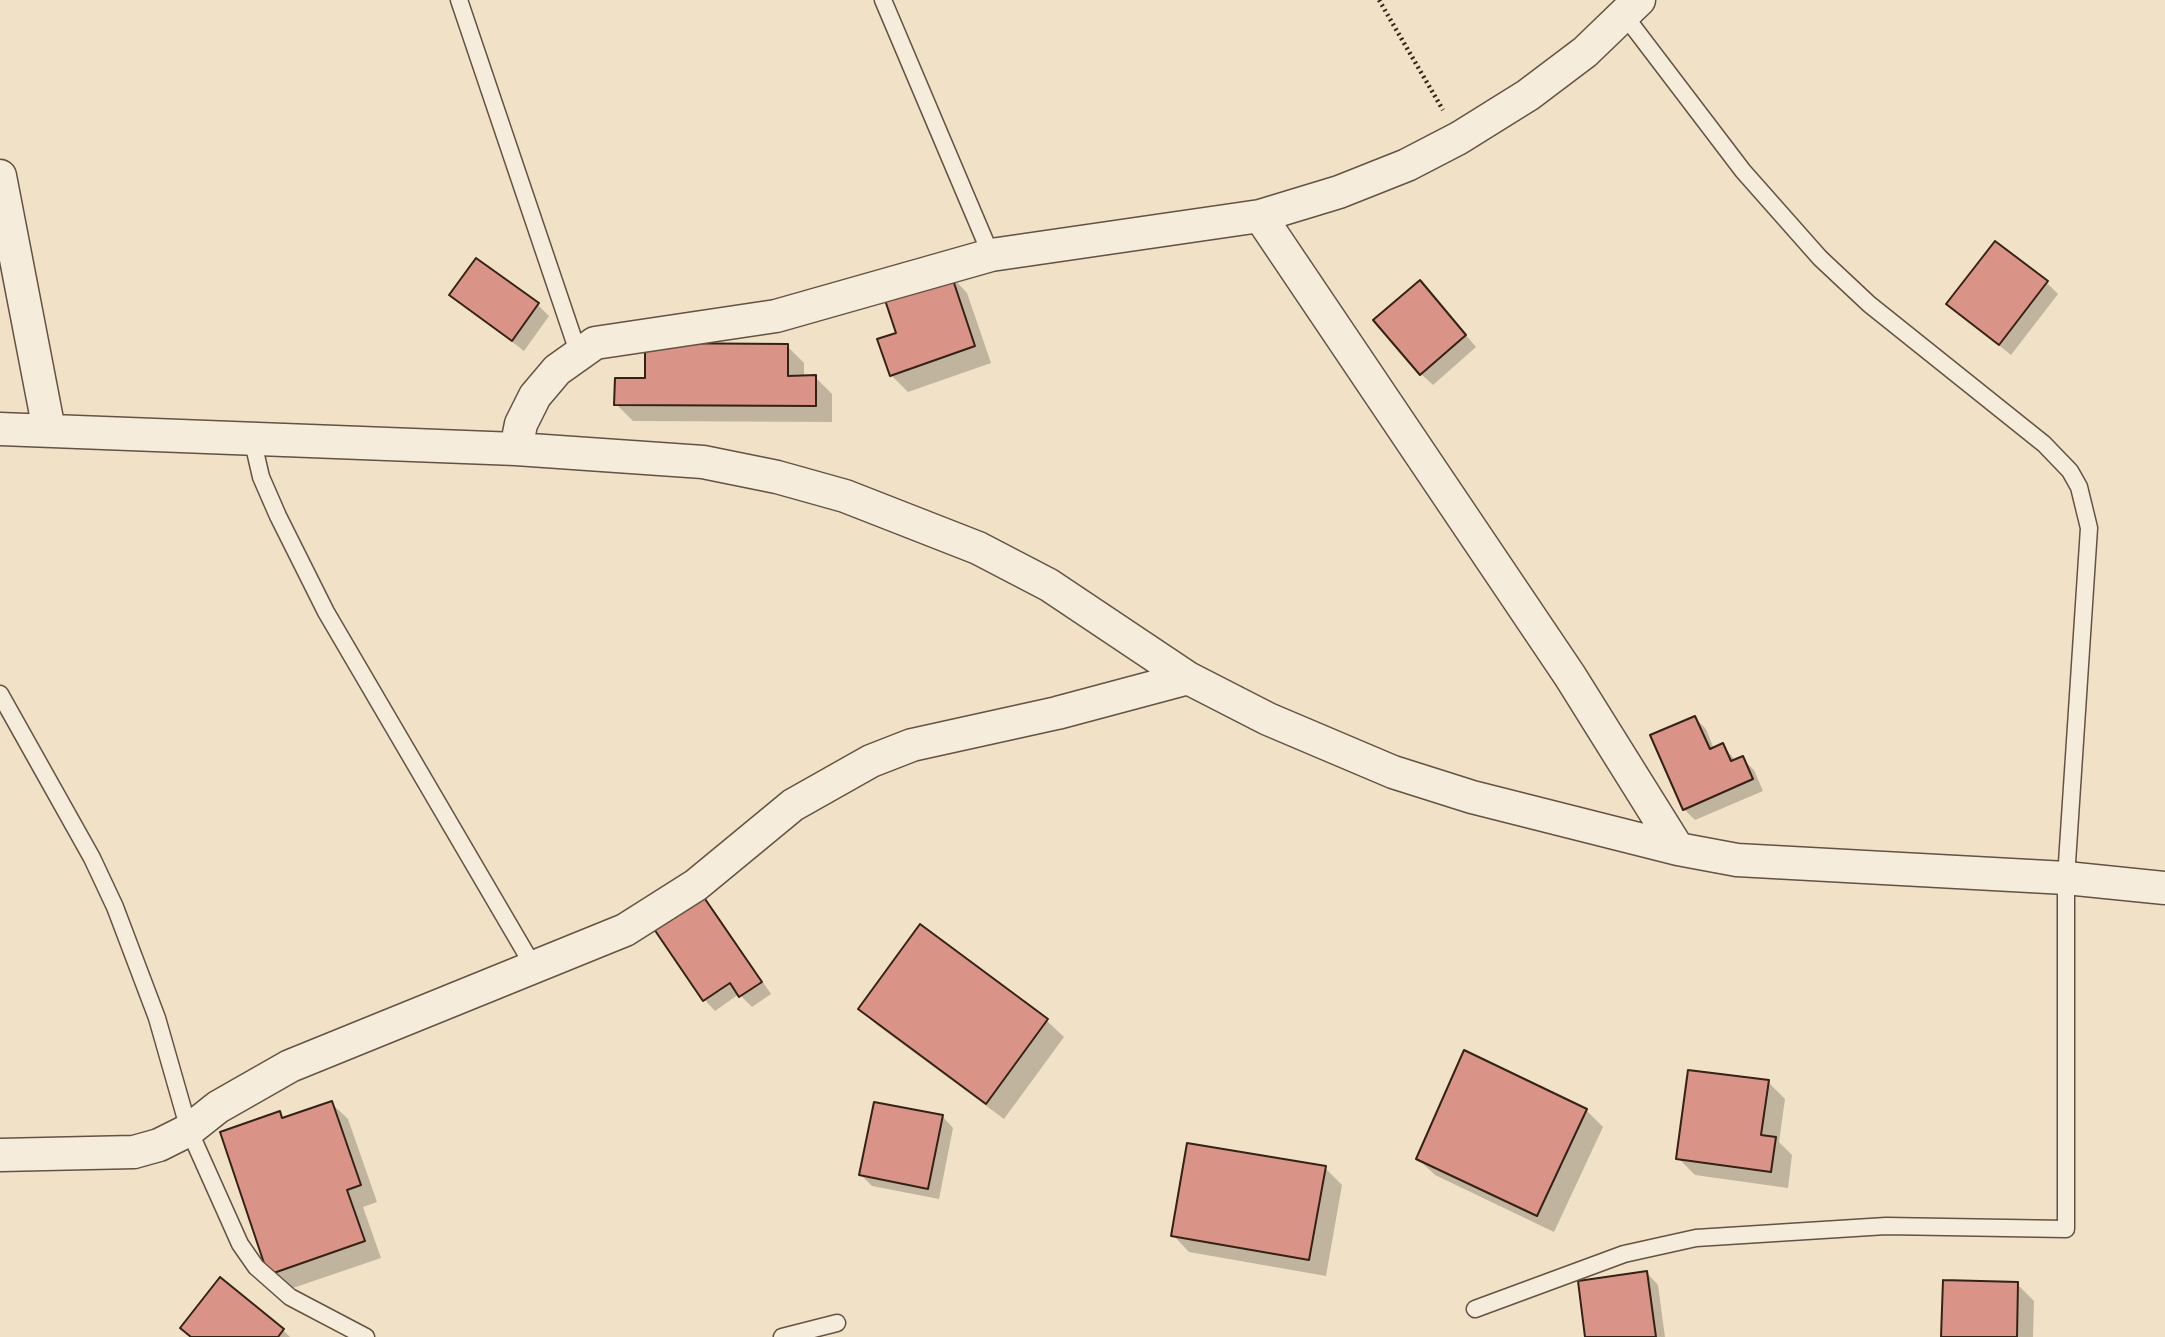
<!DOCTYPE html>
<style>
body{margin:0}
canvas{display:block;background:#f0e1c7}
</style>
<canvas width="2165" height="1337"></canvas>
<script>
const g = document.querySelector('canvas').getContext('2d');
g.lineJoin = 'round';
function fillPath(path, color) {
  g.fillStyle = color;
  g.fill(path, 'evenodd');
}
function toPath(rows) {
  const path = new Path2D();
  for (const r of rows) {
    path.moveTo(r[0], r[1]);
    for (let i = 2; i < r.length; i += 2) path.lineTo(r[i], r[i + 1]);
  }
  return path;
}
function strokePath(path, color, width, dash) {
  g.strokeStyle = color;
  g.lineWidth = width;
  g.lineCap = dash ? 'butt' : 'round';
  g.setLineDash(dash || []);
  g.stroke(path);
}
fillPath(toPath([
 [951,276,967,293,991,363,908,392,891,375,898,334],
 [2047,283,2058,294,2011,355,1948,304],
 [1431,294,1476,347,1433,385,1421,374],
 [451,295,538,305,549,316,524,351],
 [787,346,804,363,804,377,815,377,832,394,832,422,633,421,616,404,647,380],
 [1695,718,1706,729,1714,749,1722,745,1736,761,1742,759,1754,770,1763,791,1695,820,1684,809],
 [703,898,714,910,771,994,752,1007,739,994,715,1011,704,999],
 [920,927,1047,1021,1064,1037,1004,1119,877,1025,860,1009],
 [1768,1082,1785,1099,1779,1142,1792,1155,1788,1188,1695,1175,1678,1158],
 [331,1103,348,1119,377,1202,363,1207,381,1258,287,1290,270,1274,279,1113,285,1119],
 [1586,1110,1603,1127,1554,1232,1435,1175,1418,1159],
 [942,1116,953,1128,939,1199,872,1186,861,1175],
 [1325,1168,1342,1185,1326,1276,1189,1252,1173,1235],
 [1647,1273,1658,1285,1665,1337,1587,1337],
 [220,1280,283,1330,290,1337,191,1337],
 [2017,1284,2034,1301,2033,1337,1943,1337]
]), '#0003');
const building = toPath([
 [1995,241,2048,281,1999,345,1946,304,1995,241],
 [476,258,539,303,512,341,449,295,476,258],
 [951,274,975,346,890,376,877,339,896,333,884,297,951,274],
 [1420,280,1466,335,1420,375,1373,320,1420,280],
 [645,343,788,344,788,376,816,375,816,406,614,405,615,378,645,378,645,343],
 [1695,716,1710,749,1723,743,1731,761,1743,756,1753,779,1683,810,1650,735,1695,716],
 [703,896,762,982,739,997,730,983,703,1001,654,929,703,896],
 [920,924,1048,1019,986,1104,858,1009,920,924],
 [1464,1050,1587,1109,1537,1216,1416,1159,1464,1050],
 [1688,1070,1769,1080,1761,1135,1776,1137,1771,1172,1676,1159,1688,1070],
 [332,1101,361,1185,347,1190,365,1241,268,1275,220,1132,280,1111,282,1118,332,1101],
 [874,1102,943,1115,928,1189,859,1175,874,1102],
 [1187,1143,1326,1166,1309,1260,1171,1236,1187,1143],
 [1647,1271,1656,1337,1585,1337,1578,1281,1647,1271],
 [220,1277,284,1329,278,1337,191,1337,180,1328,220,1277],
 [1943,1280,2018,1282,2017,1337,1941,1337,1943,1280]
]);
fillPath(building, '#d99487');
strokePath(building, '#352216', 2);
const lane = toPath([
 [459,0,578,352],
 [883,0,991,255],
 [252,438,261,477,278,516,326,612,535,969],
 [0,694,92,858,115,907,157,1018,189,1130,240,1244,256,1267,290,1297,366,1337],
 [1475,1309,1624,1254,1696,1238,1886,1226,2066,1229,2066,878,2089,528,2079,487,2070,471,2044,444,1869,304,1820,258,1743,171,1625,16],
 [782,1337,837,1323]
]);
const street = toPath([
 [0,176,49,430],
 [1260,216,1570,676,1678,849],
 [0,429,516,449,703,462,777,477,845,496,978,548,1049,585,1188,678,1268,719,1393,772,1472,797,1678,849,1737,860,2066,878,2165,888],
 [516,449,521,424,535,396,557,370,595,343,776,316,991,255,1260,216,1339,192,1407,165,1459,138,1528,95,1585,52,1639,0],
 [0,1155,134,1152,159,1145,189,1130,218,1107,290,1066,625,930,696,885,793,805,871,761,912,745,1057,713,1188,678]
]);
strokePath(lane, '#645242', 19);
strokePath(street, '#645242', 35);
strokePath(toPath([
 [1379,0,1443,110]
]), '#352216', 4.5, [2, 3.5]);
strokePath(lane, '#f5ecdb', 16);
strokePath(street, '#f5ecdb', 32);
</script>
